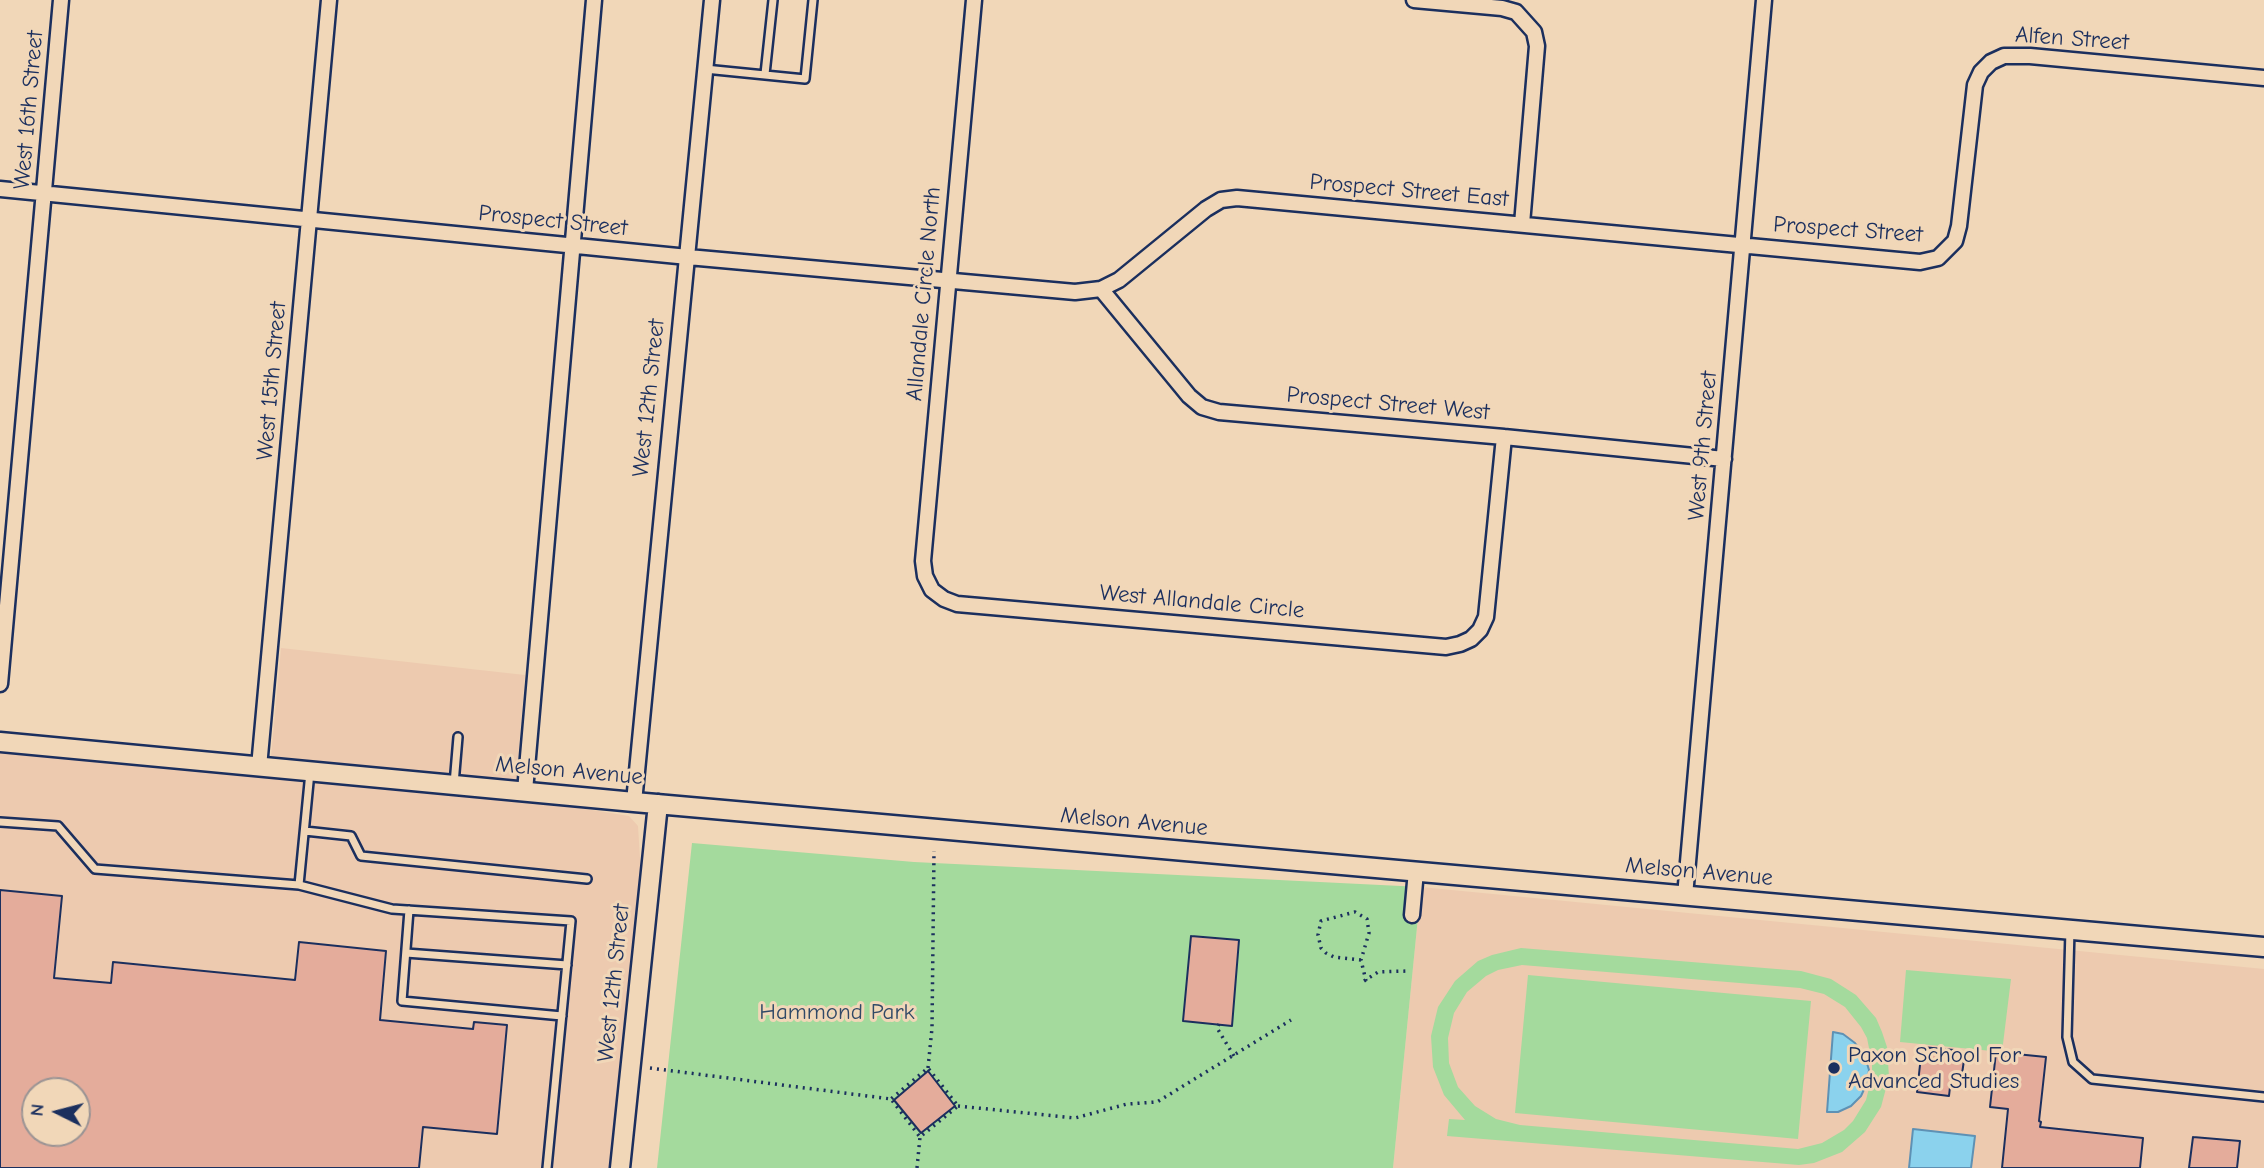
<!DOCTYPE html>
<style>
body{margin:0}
#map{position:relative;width:2264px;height:1168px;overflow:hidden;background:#f1d7b8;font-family:"Comic Neue",sans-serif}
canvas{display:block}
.north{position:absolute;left:21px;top:1077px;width:70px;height:70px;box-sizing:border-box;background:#f1d7b8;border:2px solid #9b9494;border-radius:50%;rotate:276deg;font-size:19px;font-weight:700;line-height:28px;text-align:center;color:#1b2f5e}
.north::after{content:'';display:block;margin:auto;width:24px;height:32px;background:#1b2f5e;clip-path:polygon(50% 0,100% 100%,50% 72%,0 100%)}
</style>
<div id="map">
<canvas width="2264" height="1168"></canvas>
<div class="north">N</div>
</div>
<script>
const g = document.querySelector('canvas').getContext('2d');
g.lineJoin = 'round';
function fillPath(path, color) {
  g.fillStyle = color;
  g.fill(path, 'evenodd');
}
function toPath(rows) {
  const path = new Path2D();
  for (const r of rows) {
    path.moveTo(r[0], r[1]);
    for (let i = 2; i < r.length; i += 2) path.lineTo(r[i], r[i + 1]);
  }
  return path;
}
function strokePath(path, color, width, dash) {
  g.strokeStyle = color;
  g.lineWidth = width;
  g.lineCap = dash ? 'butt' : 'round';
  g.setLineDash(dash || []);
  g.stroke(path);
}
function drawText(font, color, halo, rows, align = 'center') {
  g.font = font + ' "Comic Neue",sans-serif';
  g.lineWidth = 6;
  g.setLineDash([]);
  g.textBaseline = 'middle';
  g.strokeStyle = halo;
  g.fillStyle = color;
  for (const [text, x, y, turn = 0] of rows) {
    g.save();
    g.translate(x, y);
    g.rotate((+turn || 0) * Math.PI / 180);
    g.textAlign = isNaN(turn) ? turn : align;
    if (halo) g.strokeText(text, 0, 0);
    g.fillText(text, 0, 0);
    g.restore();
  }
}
fillPath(toPath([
 [281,648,525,675,516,783,271,756],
 [0,752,530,800,629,816,638,826,641,875,611,1168,0,1168],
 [35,1091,77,1091,77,1133,35,1133],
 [1421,887,2264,969,2264,1168,1393,1168]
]), '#edcaaf');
fillPath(toPath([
 [692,843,914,862,1421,887,1393,1168,657,1168],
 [1521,948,1801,971,1831,979,1856,995,1876,1018,1882,1032,1887,1047,1889,1077,1881,1107,1865,1132,1842,1152,1814,1163,1799,1165,1447,1136,1449,1119,1465,1120,1444,1095,1433,1067,1431,1036,1438,1007,1455,981,1478,961,1492,955],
 [1522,965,1800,988,1824,994,1845,1007,1861,1027,1867,1038,1872,1063,1872,1076,1866,1100,1853,1121,1844,1130,1822,1143,1798,1149,1520,1125,1496,1119,1475,1106,1458,1087,1449,1063,1448,1038,1454,1013,1467,992,1486,976,1498,970],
 [1906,970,2011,979,2002,1052,1900,1042],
 [1528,975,1811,1001,1798,1139,1515,1113]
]), '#a4da9d');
const water = toPath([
 [1833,1032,1843,1034,1855,1043,1865,1057,1869,1070,1867,1083,1861,1096,1851,1106,1838,1112,1827,1112,1833,1032],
 [1913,1129,1975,1136,1971,1168,1909,1168,1913,1129]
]);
fillPath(water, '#8bd2ed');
strokePath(water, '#5e91b4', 2);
const building = toPath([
 [0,890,62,896,54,978,111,983,113,962,295,980,299,942,386,951,380,1020,473,1029,474,1022,507,1025,497,1134,423,1127,419,1168,0,1168,0,890],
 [35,1091,77,1091,77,1133,35,1133,35,1091],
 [1191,936,1239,940,1232,1026,1183,1021,1191,936],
 [1922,1047,1954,1050,1953,1059,1964,1060,1960,1088,1950,1087,1949,1096,1917,1092,1922,1047],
 [1996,1052,2046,1057,2039,1121,2041,1122,2040,1127,2143,1138,2140,1168,2002,1168,2008,1109,1990,1107,1996,1052],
 [928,1071,955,1106,921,1133,894,1100,928,1071],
 [2193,1137,2240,1141,2237,1168,2189,1168,2193,1137]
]);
fillPath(building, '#e4ac9b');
strokePath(building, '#1b2f5e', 2);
const service = toPath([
 [705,69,805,79,813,0],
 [765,74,773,0],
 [454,784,458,737],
 [0,822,58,826,95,869,299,885,310,772],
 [305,831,351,836,361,856,587,879],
 [299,885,392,909,571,921,547,1168],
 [409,910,402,1001,562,1016],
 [2070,930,2067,1037,2073,1062,2092,1079,2264,1097],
 [406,953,567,965]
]);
const minor = toPath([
 [974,0,923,561,925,576,932,590,944,599,957,604,1446,647,1460,644,1471,639,1480,630,1486,617,1504,437],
 [1414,0,1502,8,1516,12,1534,32,1537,46,1522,224],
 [0,189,688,257,1075,292,1101,289,1119,280,1206,209,1221,200,1237,198,1920,262,1938,258,1955,241,1959,226,1975,85,1981,72,1991,62,2004,56,2030,56,2264,78],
 [1101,289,1189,396,1202,407,1219,412,1504,437,1724,459],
 [0,684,61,0],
 [259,767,329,0],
 [525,791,594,0],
 [634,802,712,0],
 [1685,896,1764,0],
 [1412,915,1416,871]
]);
const tertiary = toPath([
 [0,742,634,802,2264,947],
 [620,1168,658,804]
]);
strokePath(service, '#1b2f5e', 12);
strokePath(minor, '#1b2f5e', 19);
strokePath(tertiary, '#1b2f5e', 23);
strokePath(toPath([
 [1361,960,1334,957,1326,953,1321,948,1318,935,1321,921,1355,912,1367,919,1369,933,1361,960,1366,981],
 [1364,981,1378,972,1407,971],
 [1219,1024,1217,1028,1234,1056],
 [650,1068,891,1099,920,1137,958,1106,928,1068,891,1099],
 [928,1068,932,1028,934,851],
 [958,1106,1075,1118,1127,1104,1157,1102,1291,1020],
 [917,1168,920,1137]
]), '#1b2f5e', 3.5, [2, 5]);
strokePath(service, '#f1d7b8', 7);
strokePath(minor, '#f1d7b8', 14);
strokePath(tertiary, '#f1d7b8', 18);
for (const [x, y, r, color] of [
 [1834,1068,7,"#1b2f5e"]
]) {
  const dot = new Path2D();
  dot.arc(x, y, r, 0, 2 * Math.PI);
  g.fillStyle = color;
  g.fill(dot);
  strokePath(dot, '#f1d7b8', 2.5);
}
drawText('23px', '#1b2f5e', '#f1d7b8', [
 ["Alfen Street",2072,39,4],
 ["West 16th Street",29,110,-85],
 ["Prospect Street East",1409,191,5],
 ["Prospect Street",553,221,6],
 ["Prospect Street",1848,230,4],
 ["Allandale Circle North",924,294,-85],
 ["West 15th Street",272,381,-85],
 ["West 12th Street",649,398,-84],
 ["Prospect Street West",1388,404,5],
 ["West 9th Street",1703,446,-85],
 ["West Allandale Circle",1202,602,5],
 ["Melson Avenue",569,771,5],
 ["Melson Avenue",1134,822,5],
 ["Melson Avenue",1699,872,5],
 ["West 12th Street",614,983,-84]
]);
drawText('23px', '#304967', '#f1d7b8', [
 ["Hammond Park",837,1012]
]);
drawText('23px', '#1b2f5e', '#f1d7b8', [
 ["Paxon School For",1848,1055],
 ["Advanced Studies",1848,1081]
], 'left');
</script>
